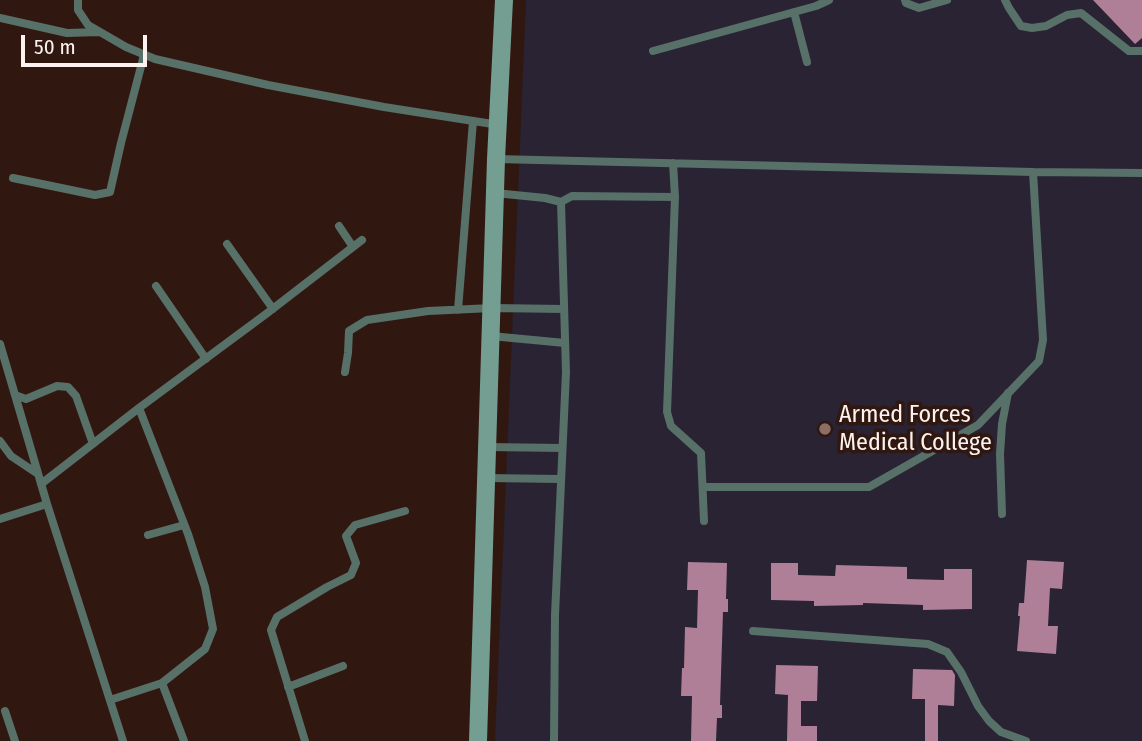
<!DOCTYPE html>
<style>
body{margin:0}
#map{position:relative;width:1142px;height:741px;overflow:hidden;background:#301810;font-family:"Fira Sans Condensed",sans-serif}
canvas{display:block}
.scale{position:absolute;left:21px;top:35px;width:126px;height:32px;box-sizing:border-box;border:4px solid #fdf2ef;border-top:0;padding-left:9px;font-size:21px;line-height:24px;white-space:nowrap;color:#fdf2ef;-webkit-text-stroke:5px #301810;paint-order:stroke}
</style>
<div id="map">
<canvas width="1142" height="741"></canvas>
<div class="scale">50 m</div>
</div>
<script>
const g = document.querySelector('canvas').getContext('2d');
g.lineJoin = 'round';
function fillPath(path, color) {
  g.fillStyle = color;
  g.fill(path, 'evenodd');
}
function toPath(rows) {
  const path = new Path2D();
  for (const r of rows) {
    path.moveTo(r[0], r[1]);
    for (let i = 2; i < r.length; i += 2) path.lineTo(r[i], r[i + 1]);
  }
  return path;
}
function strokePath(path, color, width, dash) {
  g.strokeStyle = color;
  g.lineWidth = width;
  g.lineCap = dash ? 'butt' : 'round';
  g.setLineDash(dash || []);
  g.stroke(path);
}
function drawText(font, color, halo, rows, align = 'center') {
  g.font = font + ' "Fira Sans Condensed",sans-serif';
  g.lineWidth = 7;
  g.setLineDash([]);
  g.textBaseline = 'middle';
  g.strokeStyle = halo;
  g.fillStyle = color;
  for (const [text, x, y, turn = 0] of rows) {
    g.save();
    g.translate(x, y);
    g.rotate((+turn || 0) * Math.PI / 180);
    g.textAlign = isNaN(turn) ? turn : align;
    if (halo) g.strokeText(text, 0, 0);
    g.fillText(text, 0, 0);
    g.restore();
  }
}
fillPath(toPath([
 [526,0,1142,0,1142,741,495,741]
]), '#292333');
fillPath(toPath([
 [1093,0,1142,0,1142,38,1135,44],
 [1027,560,1064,562,1062,589,1050,588,1048,626,1058,626,1056,654,1017,651,1020,616,1018,616,1019,603,1024,603],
 [688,562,727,563,726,599,728,599,728,612,723,612,720,705,722,705,722,718,717,718,716,741,691,741,692,696,681,696,682,668,684,668,685,627,697,628,698,590,687,590],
 [771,563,798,563,798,575,835,576,836,565,907,567,907,579,944,580,944,569,972,569,972,609,923,610,923,605,863,603,863,605,814,606,814,601,771,600],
 [776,665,818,666,817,701,801,701,801,726,817,726,817,741,787,741,788,695,775,694],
 [913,669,952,670,955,675,954,706,938,705,938,741,925,741,925,699,912,699]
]), '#af7e97');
strokePath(toPath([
 [78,0,78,10,88,25,126,47,155,59,268,85,384,107,499,125],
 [905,0,906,3,919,8,947,0],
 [1005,0,1009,8,1021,26,1032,28,1046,26,1067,15,1081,13,1129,51,1142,51],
 [794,12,807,62],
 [0,18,67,33,99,32],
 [653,51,816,6,829,0],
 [496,159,1033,172,1142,173],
 [673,163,675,197,667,412,671,426,701,453,704,521],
 [13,178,95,195,110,192,121,143,144,55],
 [495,193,545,198,561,202,572,196,675,197],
 [339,226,353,247],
 [227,244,273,309],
 [156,286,206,359],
 [458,310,473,121],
 [491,336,565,343],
 [0,344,47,504,123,741],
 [345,372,348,353,349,331,367,320,428,311,492,308,564,309],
 [15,395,26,399,57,386,68,387,76,396,93,444],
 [139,408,188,534,205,587,213,629,205,649,162,683],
 [0,441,11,456,38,474],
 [487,447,562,448],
 [486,478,561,479],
 [41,484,139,408,266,314,362,240],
 [703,487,869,487,978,425,1039,361,1043,340,1033,172],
 [1002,514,1000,454,1002,424,1008,393],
 [0,519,47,504],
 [148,535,184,525],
 [753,631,928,644,947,652,961,672,978,706,989,721,1001,732,1026,741],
 [288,687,343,666],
 [110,700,162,683,184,741],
 [5,711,15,741],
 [305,741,271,630,277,617,327,587,351,575,356,563,346,536,355,525,405,511],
 [554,741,555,615,566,372,561,202]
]), '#577068', 8);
strokePath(toPath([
 [478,741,496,159,504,0]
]), '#759e92', 18);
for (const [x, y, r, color] of [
 [825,429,7,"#8d6e63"]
]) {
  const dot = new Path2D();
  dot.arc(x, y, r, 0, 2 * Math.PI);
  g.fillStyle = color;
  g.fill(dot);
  strokePath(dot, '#301810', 2.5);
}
drawText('24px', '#fdf2ef', '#301810', [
 ["Armed Forces",839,415],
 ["Medical College",839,443]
], 'left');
</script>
